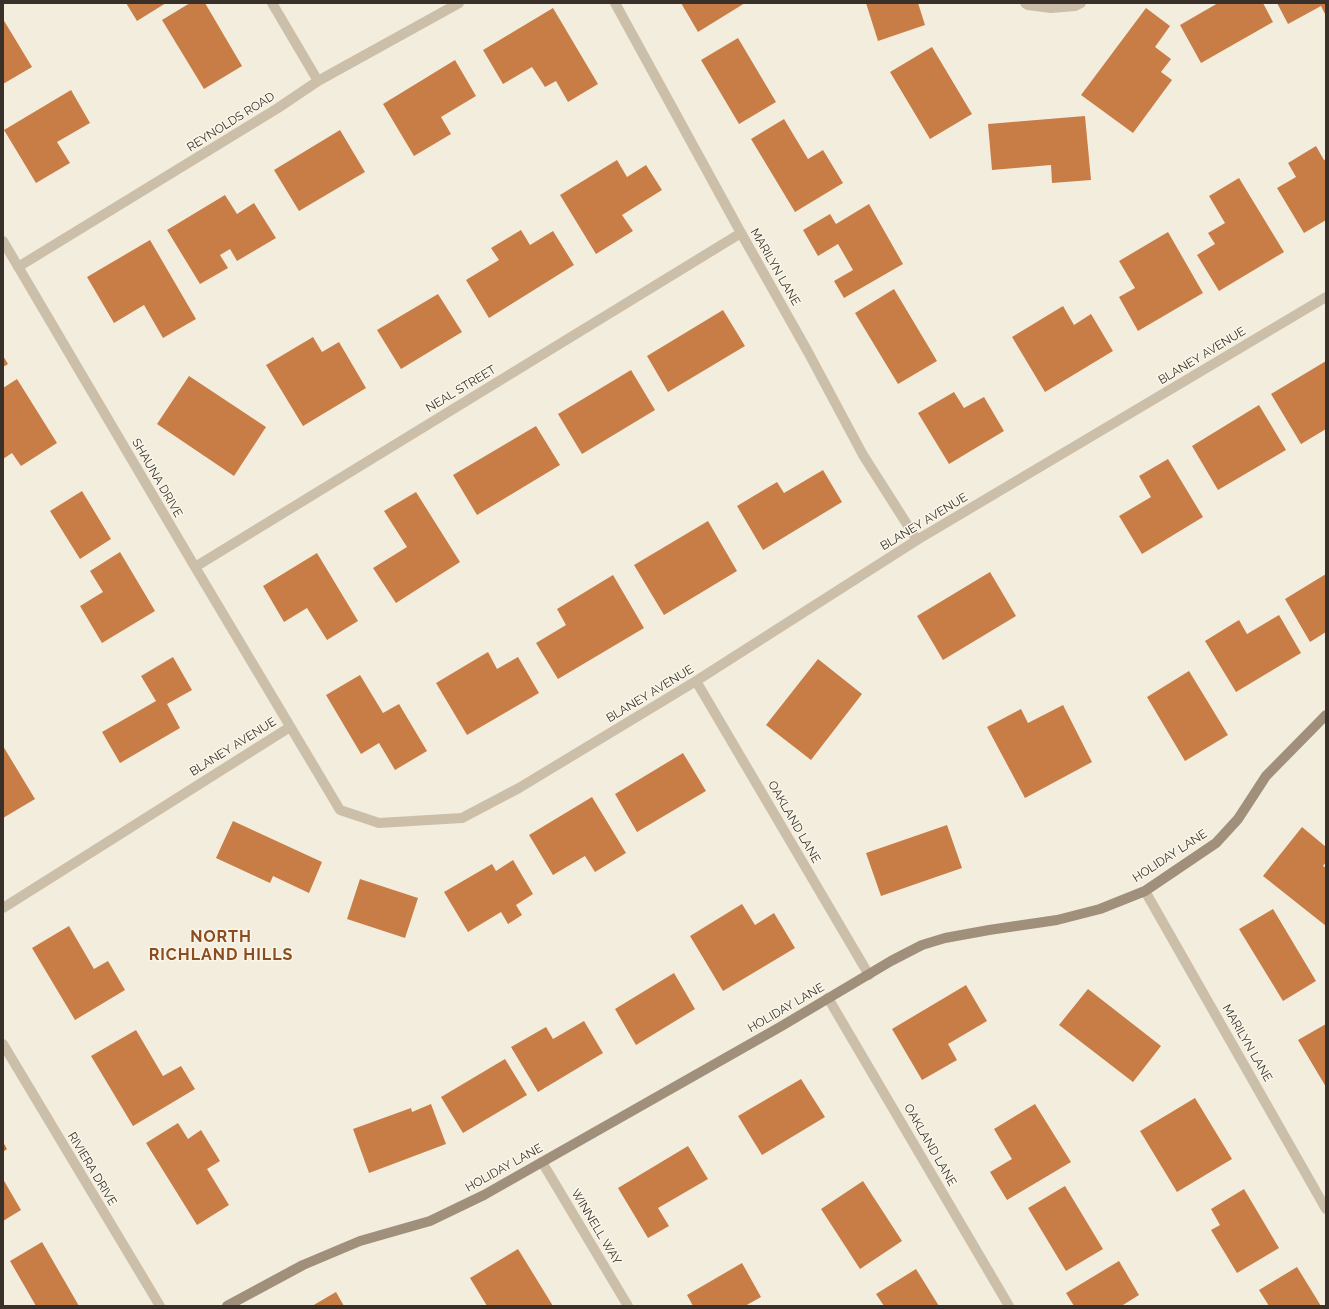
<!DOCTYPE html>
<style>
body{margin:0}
#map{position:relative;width:1329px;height:1309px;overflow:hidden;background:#f3edde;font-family:Raleway,sans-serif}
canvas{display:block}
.frame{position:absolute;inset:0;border:4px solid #393129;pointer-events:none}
</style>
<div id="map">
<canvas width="1329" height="1309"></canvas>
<div class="frame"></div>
</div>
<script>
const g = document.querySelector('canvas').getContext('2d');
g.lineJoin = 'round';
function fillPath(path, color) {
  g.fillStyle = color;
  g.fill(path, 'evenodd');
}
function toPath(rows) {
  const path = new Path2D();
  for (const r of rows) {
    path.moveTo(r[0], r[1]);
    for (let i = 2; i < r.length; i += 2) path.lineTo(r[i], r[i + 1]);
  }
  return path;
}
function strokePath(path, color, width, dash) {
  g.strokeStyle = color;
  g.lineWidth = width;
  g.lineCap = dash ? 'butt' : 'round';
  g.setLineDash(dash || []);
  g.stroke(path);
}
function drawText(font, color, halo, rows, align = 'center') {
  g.font = font + ' Raleway,sans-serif';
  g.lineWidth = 3;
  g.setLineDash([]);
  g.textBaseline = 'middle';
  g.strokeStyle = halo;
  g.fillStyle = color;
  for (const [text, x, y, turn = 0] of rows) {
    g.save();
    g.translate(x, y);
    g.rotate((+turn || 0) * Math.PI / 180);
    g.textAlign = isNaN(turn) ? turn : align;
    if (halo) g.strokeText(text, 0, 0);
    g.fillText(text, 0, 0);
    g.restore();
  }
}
fillPath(toPath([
 [126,3,166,3,137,21],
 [190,3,205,3,242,66,204,89,162,20],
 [681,3,745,3,698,32],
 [866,3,918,3,925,25,878,41],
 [1218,3,1263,3,1273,22,1201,63,1180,25],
 [1277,3,1326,3,1326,16,1321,6,1288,24],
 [553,8,598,84,568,102,556,81,545,87,532,67,503,84,483,50],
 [1146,8,1170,26,1155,47,1171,59,1161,72,1172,80,1133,133,1081,95],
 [3,19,32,67,3,84],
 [738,38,776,102,739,124,701,60],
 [932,47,972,114,930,139,890,72],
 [455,60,476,96,441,117,451,134,414,156,383,104],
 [71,90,90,123,57,142,70,163,36,183,4,130],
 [1085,116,1091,180,1052,183,1051,165,992,170,988,124],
 [784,119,808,159,823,150,843,183,795,212,751,139],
 [340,130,365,172,299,211,274,170],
 [1316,146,1324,160,1326,159,1326,220,1304,233,1277,188,1296,177,1288,163],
 [617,160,627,177,646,165,662,190,622,215,633,231,596,254,560,195],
 [1239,178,1284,252,1219,291,1197,255,1215,244,1208,233,1225,223,1209,196],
 [225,195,237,214,254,203,276,238,237,261,230,249,220,255,228,268,200,284,167,230],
 [869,204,903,264,844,298,834,281,853,270,838,244,818,256,803,230,830,214,836,224],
 [521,230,530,245,553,231,574,265,489,318,466,280,499,260,491,248],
 [1168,232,1203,293,1138,331,1119,297,1135,288,1119,261],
 [150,240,196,319,163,338,144,305,114,323,87,277],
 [894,289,937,361,898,384,855,313],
 [438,294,462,332,401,369,377,330],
 [1063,306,1074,325,1091,314,1113,351,1045,392,1012,337],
 [723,310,745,346,668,392,647,356],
 [313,337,322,352,339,342,366,388,303,426,266,365],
 [3,356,8,364,3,367],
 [1326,361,1326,429,1301,444,1271,394],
 [631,370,655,410,582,454,558,414],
 [189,376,266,427,234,476,157,424],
 [17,379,57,443,21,466,12,453,3,459,3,388],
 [954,392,964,408,984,397,1004,431,949,464,918,413],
 [1259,405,1286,450,1218,490,1192,446],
 [536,426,560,465,477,515,453,475],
 [1168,459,1203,517,1142,554,1119,516,1151,497,1139,476],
 [823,470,842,502,763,550,737,506,777,482,784,493],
 [82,491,111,539,80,559,50,511],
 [416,492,460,562,396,603,373,568,407,547,384,511],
 [708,521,737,571,664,615,634,565],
 [120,552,155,611,102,643,80,606,103,592,90,571],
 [317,553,358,621,327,640,307,608,284,622,263,586],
 [990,572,1016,616,943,660,917,616],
 [1326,574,1326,632,1310,642,1285,599],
 [613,575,644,628,558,679,536,643,566,625,557,609],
 [1279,615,1301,653,1236,692,1205,641,1239,620,1247,634],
 [488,652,497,669,518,657,539,693,467,735,436,683],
 [173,657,192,690,167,704,180,728,120,763,102,732,156,701,141,676],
 [818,659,862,694,811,760,766,725],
 [1189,671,1228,735,1185,761,1147,697],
 [360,675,383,713,399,704,427,751,395,770,379,743,361,754,326,695],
 [1063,705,1092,762,1025,798,987,727,1021,709,1028,723],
 [3,746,35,799,3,818],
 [683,753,706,791,637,832,615,794],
 [592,797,626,853,595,872,585,856,553,875,529,835],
 [233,821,322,862,309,893,273,876,270,883,216,858],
 [947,825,962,868,881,896,866,853],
 [1302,827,1326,847,1326,862,1323,866,1326,868,1326,926,1263,876],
 [513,860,533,894,516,905,522,915,508,924,501,912,468,932,444,892,492,864,496,871],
 [360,879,418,898,405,938,347,919],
 [742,904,755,925,774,913,795,948,723,991,690,936],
 [1273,909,1316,981,1283,1001,1239,929],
 [69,926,94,969,108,961,125,990,75,1020,32,948],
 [674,973,695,1009,636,1045,615,1009],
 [966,985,987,1021,948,1044,957,1060,922,1080,892,1029],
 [1088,989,1161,1046,1133,1082,1059,1025],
 [584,1021,603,1053,538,1092,511,1047,546,1027,553,1039],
 [1326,1024,1326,1087,1298,1040],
 [136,1030,163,1076,181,1066,195,1089,133,1126,91,1056],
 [505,1059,527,1095,463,1133,441,1097],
 [801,1079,825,1117,762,1155,738,1116],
 [1195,1098,1232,1159,1177,1192,1140,1131],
 [431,1104,446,1144,369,1173,353,1129,411,1108,412,1112],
 [1035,1104,1071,1162,1007,1200,990,1172,1012,1159,994,1129],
 [178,1123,188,1139,201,1130,220,1161,207,1169,229,1205,197,1225,146,1143],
 [3,1142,7,1149,3,1152],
 [688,1146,708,1179,658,1208,669,1226,648,1238,618,1188],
 [3,1179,21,1210,3,1221],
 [863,1181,902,1241,860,1269,821,1209],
 [1065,1186,1103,1249,1066,1271,1028,1208],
 [1244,1189,1279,1248,1237,1273,1211,1230,1220,1225,1211,1209],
 [42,1242,79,1306,36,1306,10,1261],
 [518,1249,553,1306,487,1306,470,1278],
 [1119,1261,1139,1295,1123,1305,1123,1306,1074,1306,1066,1293],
 [742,1263,761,1297,745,1306,693,1306,687,1295],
 [1297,1267,1321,1306,1269,1306,1259,1290],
 [916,1269,939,1306,884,1306,876,1294],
 [336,1292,344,1306,312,1306]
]), '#c97d46');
strokePath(toPath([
 [272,3,318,81],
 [615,3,741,233,808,352,863,455,917,540],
 [1025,3,1028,5,1051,8,1075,6,1081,3],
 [3,241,195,567,340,810,379,823,462,818,519,788,696,681,917,540,1326,297],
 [18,267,278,108,318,81,459,3],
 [195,567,741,233],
 [696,681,869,975],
 [1145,891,1326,1209],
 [3,908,290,727],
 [828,998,1009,1306],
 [3,1044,160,1306],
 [542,1162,628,1306]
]), '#ccbfa9', 10);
strokePath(toPath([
 [227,1306,303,1265,360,1241,430,1221,484,1195,780,1027,891,961,922,945,945,938,989,930,1057,920,1100,909,1145,891,1216,843,1238,819,1266,776,1326,715]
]), '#a08f7a', 10);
drawText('12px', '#393129', '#fbf6ea', [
 ["REYNOLDS ROAD",231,122,-32],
 ["MARILYN LANE",775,267,60],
 ["BLANEY AVENUE",1202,356,-31],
 ["NEAL STREET",461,389,-31],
 ["SHAUNA DRIVE",157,478,60],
 ["BLANEY AVENUE",924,522,-31],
 ["BLANEY AVENUE",650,694,-31],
 ["BLANEY AVENUE",233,747,-32],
 ["OAKLAND LANE",794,822,60],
 ["HOLIDAY LANE",1170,856,-33],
 ["HOLIDAY LANE",786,1008,-30],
 ["MARILYN LANE",1247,1043,60],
 ["OAKLAND LANE",930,1145,60],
 ["HOLIDAY LANE",504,1168,-29],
 ["RIVIERA DRIVE",92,1169,59],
 ["WINNELL WAY",596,1227,59]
]);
g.letterSpacing = '1px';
drawText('bold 16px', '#8b4c1f', '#fbf6ea', [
 ["NORTH",221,937],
 ["RICHLAND HILLS",221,955]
]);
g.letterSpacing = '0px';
</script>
